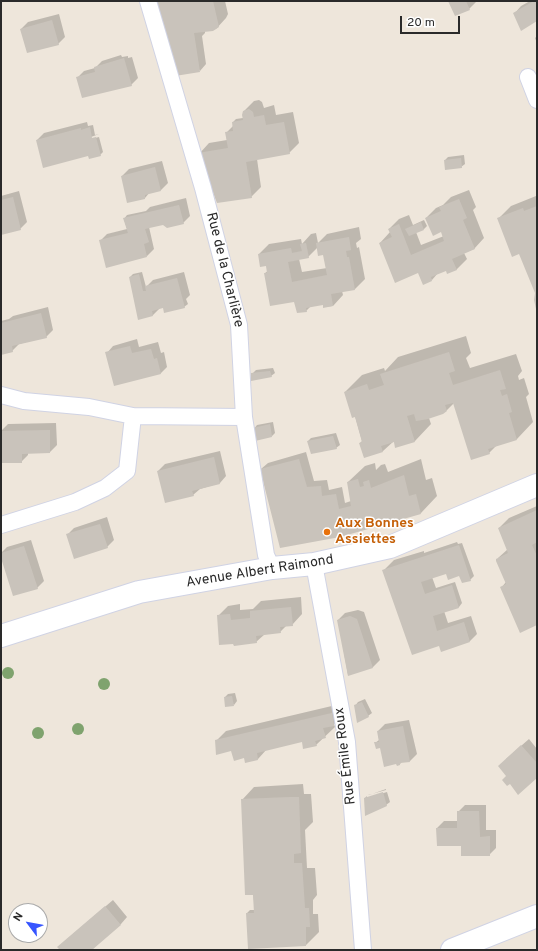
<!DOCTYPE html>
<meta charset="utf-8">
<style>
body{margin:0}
#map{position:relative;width:538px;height:951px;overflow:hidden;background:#eee6db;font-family:Overpass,sans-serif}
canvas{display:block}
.frame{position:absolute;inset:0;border:2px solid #2a2a2a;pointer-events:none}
.north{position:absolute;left:8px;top:903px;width:40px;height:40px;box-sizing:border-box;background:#fff;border:1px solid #aaa;border-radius:50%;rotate:302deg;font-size:11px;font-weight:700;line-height:16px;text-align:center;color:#2a2a2a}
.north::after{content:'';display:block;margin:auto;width:14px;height:18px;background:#3756ff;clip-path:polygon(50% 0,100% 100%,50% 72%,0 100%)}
.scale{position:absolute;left:400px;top:16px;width:60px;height:18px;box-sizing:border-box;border:2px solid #2a2a2a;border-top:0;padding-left:5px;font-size:12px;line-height:14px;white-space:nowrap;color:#2a2a2a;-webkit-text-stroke:3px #fff;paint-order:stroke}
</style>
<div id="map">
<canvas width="538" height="951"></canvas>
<div class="frame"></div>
<div class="north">N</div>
<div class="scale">20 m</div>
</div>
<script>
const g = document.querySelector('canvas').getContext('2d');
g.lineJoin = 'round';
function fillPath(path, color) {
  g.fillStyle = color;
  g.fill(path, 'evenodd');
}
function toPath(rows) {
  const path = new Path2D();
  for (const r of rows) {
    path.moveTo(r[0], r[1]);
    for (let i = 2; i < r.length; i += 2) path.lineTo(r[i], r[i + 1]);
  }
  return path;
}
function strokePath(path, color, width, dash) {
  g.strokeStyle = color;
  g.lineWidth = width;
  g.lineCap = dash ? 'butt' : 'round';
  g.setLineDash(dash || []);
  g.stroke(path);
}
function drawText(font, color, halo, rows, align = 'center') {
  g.font = font + ' Overpass,sans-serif';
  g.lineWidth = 3;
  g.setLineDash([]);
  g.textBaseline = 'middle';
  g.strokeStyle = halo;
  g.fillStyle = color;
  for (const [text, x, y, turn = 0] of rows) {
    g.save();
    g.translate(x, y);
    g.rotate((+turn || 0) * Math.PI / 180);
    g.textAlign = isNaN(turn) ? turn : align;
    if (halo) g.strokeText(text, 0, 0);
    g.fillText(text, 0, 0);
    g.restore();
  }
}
fillPath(toPath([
 [154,1,225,1,228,14,226,18,216,29,205,31,205,33,202,36,206,64,200,71],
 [449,1,476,1,476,2,469,9],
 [530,1,537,1,537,20,515,13,521,6],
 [59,14,65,37,58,44,21,29,28,22],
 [537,36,537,43,535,38],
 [121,55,122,57,128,56,128,58,132,57,138,78,131,85,77,78,84,71,95,68,102,61],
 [259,100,262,102,264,108,274,105,276,115,293,112,299,143,289,153,257,159,261,187,251,197,199,154,209,143,227,140,226,133,233,126,233,122,236,119,243,118,244,111,254,101],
 [87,122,88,126,93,125,95,135,99,134,91,137,91,139,99,137,103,152,100,155,88,154,37,140,44,133],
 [464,155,465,164,461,167,445,160,448,157],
 [162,161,168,183,161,190,150,192,145,198,122,176,129,169],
 [469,190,476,207,473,210,484,238,474,249,464,253,467,259,456,270,447,270,438,273,432,280,419,272,380,243,390,232,389,229,399,219,409,215,413,225,424,220,427,226,424,229,416,232,421,245,444,236,441,231,426,218,436,208,443,205,451,197],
 [19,191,27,222,20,229,1,234,1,196],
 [536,196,537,199,537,307,536,293,520,252,498,219,511,206],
 [186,198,190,216,183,223,163,224,149,227,154,249,147,256,100,241,107,234,127,229,124,219,127,215,146,211,150,207],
 [359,227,361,239,356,243,357,248,359,247,365,279,355,289,342,291,343,295,333,306,324,307,324,304,311,306,306,311,265,273,268,271,266,265,259,254,269,244,301,239,302,244,311,234,316,233,318,243,327,234],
 [318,247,324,254,327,268,302,272,299,259,308,257],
 [142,272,146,287,153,280,184,272,190,295,186,299,188,304,184,307,167,306,160,308,153,315,139,319,130,277,133,274],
 [48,307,53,330,46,337,19,344,12,351,1,354,1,321,9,319,13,316],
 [466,336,471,353,466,358,470,368,516,354,522,371,518,376,519,380,524,378,529,394,526,397,533,422,517,439,498,444,489,453,454,403,447,410,429,418,431,424,415,441,396,447,394,441,383,451,364,456,360,443,362,441,355,416,345,392,362,375,384,368,385,371,398,357],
 [137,339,139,347,158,342,161,353,164,352,167,367,160,374,107,353,113,346],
 [273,368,275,373,271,376,252,374,256,370],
 [273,422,275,433,272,436,254,429,257,425],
 [56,423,57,445,50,452,28,453,28,455,21,462,2,462,1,431,8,424],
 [336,433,340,445,336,448,308,441,311,438],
 [220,451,226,476,220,483,200,489,193,495,158,471,165,464],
 [306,452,314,481,327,480,329,490,342,487,345,503,351,501,348,482,365,466,375,463,376,470,381,465,385,464,388,472,421,459,426,480,432,478,437,496,421,513,340,536,261,469,268,463],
 [537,506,537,624,501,588,506,582,498,558,508,549,499,528,509,518],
 [107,517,114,540,107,547,67,535,74,528],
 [31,540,44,581,37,588,1,555,1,553,7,547],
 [457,542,458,544,462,543,474,576,470,580,463,574,447,573,432,577,436,588,455,582,462,603,459,607,444,611,448,623,471,616,477,634,470,641,442,650,440,646,384,570,394,560,424,551,424,553],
 [301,597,302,614,292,625,287,625,280,632,265,634,256,642,218,616,228,606,240,604,240,610,253,609,261,601],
 [358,610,364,612,380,660,373,667,348,675,338,620,345,613],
 [235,693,237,701,234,705,225,697,228,694],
 [365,699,372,713,368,716,355,706,358,702],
 [336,705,337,722,334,724,335,727,316,745,302,741,267,749,258,759,245,757,216,741,226,731],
 [409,720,417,754,410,761,402,762,400,764,381,746,375,743,379,740,378,731,385,724],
 [529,739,537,749,537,776,508,776,506,759],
 [303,784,304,794,311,794,313,822,305,830,307,868,315,868,317,895,313,900,313,914,318,914,319,932,306,945,249,948,247,913,250,910,255,910,242,800,254,787],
 [386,789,386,790,368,795,369,795],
 [387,792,390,802,386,805,365,798,367,796,367,798],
 [465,805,486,805,486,830,496,830,496,848,489,855,462,844,437,828,444,821,458,821,458,812],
 [113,900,127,917,121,924,90,950,62,950,66,940]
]), '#0003');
fillPath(toPath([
 [153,1,183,1,183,2,213,1,219,27,213,31,194,33,200,72,175,76],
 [448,1,466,1,470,10,455,16],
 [534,1,537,1,537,21,521,31,513,13],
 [52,20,59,45,27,53,20,29],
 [124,58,132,86,82,98,76,77,95,72,94,67],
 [249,109,253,112,254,117,264,115,266,125,284,122,290,154,246,162,252,198,217,203,198,153,228,148,225,132,233,131,232,122,243,120,242,115,243,111],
 [90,127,92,138,96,137,101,156,89,159,88,156,43,168,36,140,81,128,81,130],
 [461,158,462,168,445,170,444,160],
 [155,167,161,191,145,195,145,199,127,203,121,176],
 [13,197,21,230,1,235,1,200],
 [459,199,467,218,463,220,475,249,452,259,457,270,447,274,446,271,431,277,432,281,423,285,418,273,395,283,379,243,392,237,388,229,399,224,411,255,444,241,441,232,433,236,425,218,441,211,439,207],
 [179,205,184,224,167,228,163,225,145,229,149,242,144,244,147,257,106,268,99,240,128,233,123,218],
 [537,206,537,309,536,309,534,300,535,293,519,254,512,257,497,218,523,208,524,211],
 [421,222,424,230,409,236,405,229],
 [349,237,351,250,346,251,347,257,349,257,355,290,331,294,333,306,323,308,323,305,306,308,307,312,297,313,294,302,270,306,264,273,267,273,266,266,260,267,258,254,291,248,292,253,302,251,300,244,306,243,309,258,288,262,292,282,327,275,323,255,318,256,316,243],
 [139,274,143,291,146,291,145,286,177,278,185,308,164,313,163,308,152,311,153,316,138,320,129,277],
 [41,313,47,338,12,346,13,352,1,355,1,323],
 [130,346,132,353,151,349,154,359,157,358,161,374,114,386,105,352],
 [449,352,455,371,449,373,453,385,500,370,506,389,500,390,502,396,507,394,512,412,509,413,517,440,488,449,490,454,471,460,453,403,445,405,447,411,443,414,428,419,416,421,414,414,407,416,415,442,395,448,394,442,381,446,383,452,364,458,359,443,362,442,355,417,352,418,344,392,367,384,369,390,384,385,380,374],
 [270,371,272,377,251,381,251,373],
 [270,424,272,437,255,441,253,428],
 [50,430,50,453,22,454,22,463,1,463,1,431],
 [333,436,337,449,311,454,307,441],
 [214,457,220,484,192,491,194,496,165,503,157,471],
 [299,459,307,487,321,486,322,496,336,494,339,509,351,506,347,482,358,479,360,487,364,486,363,482,369,480,371,488,404,475,409,496,416,494,421,514,340,537,280,548,260,469],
 [537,510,537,542,532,545,537,556,537,625,520,633,500,587,506,584,496,561,496,559,508,553,498,528],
 [100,524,108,548,74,559,66,534],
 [459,545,471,581,462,583,459,576,448,580,446,574,421,582,425,594,452,585,459,608,433,616,437,631,464,622,470,642,441,652,439,646,412,655,382,570],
 [24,546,38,589,13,596,1,558,1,553],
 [291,607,293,626,280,627,281,633,256,636,257,643,234,646,233,644,219,645,217,615,230,614,231,620,250,618,250,611],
 [350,616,357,619,373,668,348,676,337,620],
 [232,696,234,706,225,707,224,697],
 [362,702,369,717,357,723,354,705],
 [332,713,334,726,323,728,326,738,315,741,317,746,303,749,302,742,257,753,258,760,245,763,244,758,234,761,231,751,216,755,215,740],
 [403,726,410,762,400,763,400,765,397,766,396,764,384,767,380,748,376,749,374,742,379,742,377,731],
 [521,745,537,763,537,778,518,795,510,784,507,786,502,780,506,776,498,766],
 [383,792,387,806,365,816,364,798],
 [291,797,299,797,301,853,294,854,294,863,302,863,305,908,309,908,310,927,306,927,306,946,248,949,246,913,254,913,253,895,245,895,241,799],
 [457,811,479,811,480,837,490,836,490,856,461,856,461,846,437,846,436,828,457,828],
 [105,906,121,925,92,950,60,950,57,947]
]), '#c9c3bb');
const street = toPath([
 [148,1,203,188,239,325,244,417,266,555,272,568],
 [528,77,537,100],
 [1,395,24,401,89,407,133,416,244,417],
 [1,525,75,502,105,488,127,471,133,416],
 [314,564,347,742,363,950]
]);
const secondary = toPath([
 [1,636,139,592,272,568,314,564,390,547,537,485],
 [452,950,537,916]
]);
strokePath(street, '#d0d3e4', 18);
strokePath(secondary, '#d0d3e4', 24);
strokePath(street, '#fff', 16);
strokePath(secondary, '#fff', 22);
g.fillStyle = '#7fa36e';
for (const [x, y] of [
 [8,673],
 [104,684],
 [78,729],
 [38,733]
]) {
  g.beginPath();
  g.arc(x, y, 6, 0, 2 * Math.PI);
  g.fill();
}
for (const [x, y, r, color] of [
 [327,532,4,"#e8710a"]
]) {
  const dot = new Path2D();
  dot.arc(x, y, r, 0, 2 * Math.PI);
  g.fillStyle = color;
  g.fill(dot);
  strokePath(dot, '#fff', 1.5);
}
drawText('14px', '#2a2a2a', '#fff', [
 ["Rue de la Charlière",224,270,76],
 ["Avenue Albert Raimond",260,572,-9],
 ["Rue Émile Roux",346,756,-97]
]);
drawText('bold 14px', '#c56008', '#fff', [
 ["Aux Bonnes",335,524],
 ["Assiettes",335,540]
], 'left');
</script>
